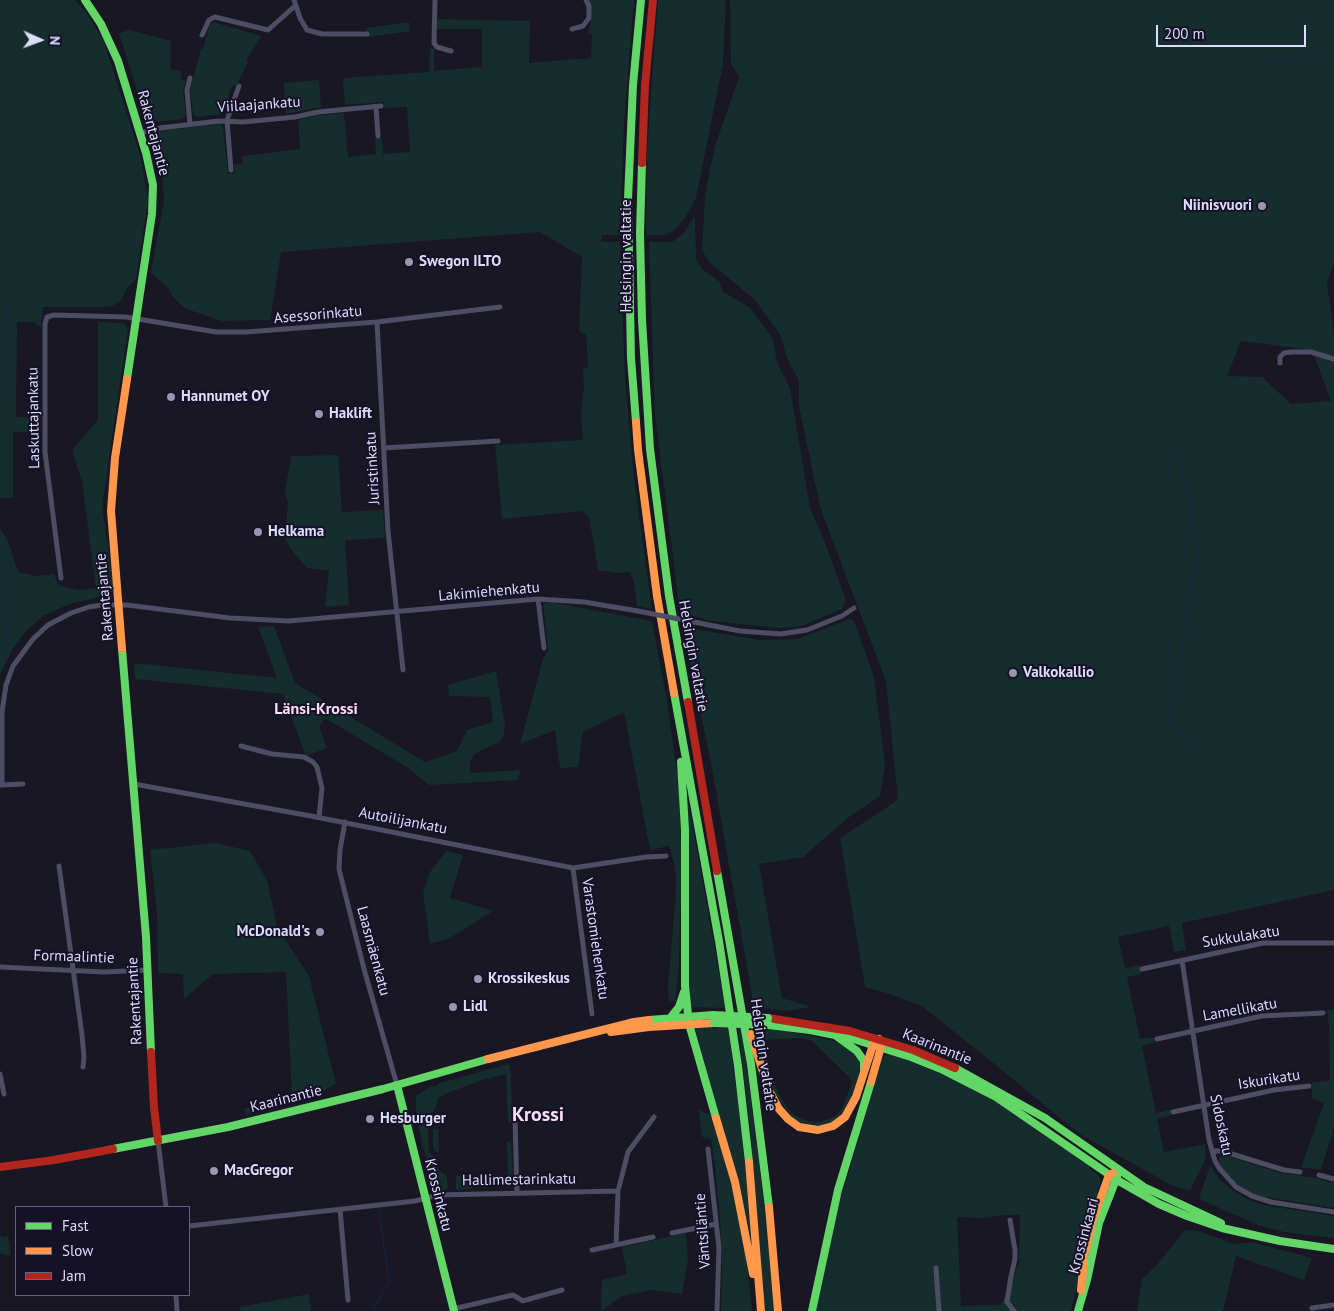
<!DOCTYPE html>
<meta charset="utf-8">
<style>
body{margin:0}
#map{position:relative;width:1334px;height:1311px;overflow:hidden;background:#181723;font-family:"PT Sans",sans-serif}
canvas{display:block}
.legend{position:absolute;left:15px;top:1206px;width:175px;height:90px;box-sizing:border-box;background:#151228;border:1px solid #65637d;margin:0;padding:6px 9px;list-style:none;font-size:15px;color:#dedcfc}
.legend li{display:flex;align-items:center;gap:10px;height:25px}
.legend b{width:25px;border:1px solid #65637d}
.north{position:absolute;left:15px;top:15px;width:50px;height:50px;-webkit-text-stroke:4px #151228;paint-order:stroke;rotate:92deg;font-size:14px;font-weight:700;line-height:20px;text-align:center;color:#dedcfc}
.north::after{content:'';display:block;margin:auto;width:18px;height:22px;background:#dedcfc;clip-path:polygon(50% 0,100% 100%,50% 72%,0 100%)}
.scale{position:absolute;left:1156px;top:25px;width:150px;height:22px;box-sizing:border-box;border:2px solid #dedcfc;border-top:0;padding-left:6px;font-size:15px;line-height:18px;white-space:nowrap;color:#dedcfc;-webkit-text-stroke:4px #151228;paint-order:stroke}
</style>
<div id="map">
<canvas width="1334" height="1311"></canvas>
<ul class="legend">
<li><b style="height:6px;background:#63d668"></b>Fast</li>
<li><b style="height:6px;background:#ff974d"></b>Slow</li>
<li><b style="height:6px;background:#b3261e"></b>Jam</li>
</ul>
<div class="north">N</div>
<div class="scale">200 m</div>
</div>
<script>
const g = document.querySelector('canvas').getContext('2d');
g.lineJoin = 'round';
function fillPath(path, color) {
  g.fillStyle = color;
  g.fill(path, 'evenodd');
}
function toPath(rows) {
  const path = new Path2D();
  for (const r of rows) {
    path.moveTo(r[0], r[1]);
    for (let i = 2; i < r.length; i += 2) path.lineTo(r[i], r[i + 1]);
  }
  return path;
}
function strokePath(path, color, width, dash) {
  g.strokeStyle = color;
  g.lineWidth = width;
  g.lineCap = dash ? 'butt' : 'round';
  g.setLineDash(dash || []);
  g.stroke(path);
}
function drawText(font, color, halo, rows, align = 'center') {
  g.font = font + ' "PT Sans",sans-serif';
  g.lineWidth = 4;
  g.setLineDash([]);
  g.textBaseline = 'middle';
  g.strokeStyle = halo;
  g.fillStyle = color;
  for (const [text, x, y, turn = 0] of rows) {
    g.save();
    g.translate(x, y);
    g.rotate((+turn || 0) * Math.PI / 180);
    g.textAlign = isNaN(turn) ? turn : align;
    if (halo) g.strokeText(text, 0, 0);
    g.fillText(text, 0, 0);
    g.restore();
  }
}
fillPath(toPath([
 [0,0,75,0,86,12,104,42,141,158,148,200,136,279,127,288,121,301,112,306,103,307,43,307,41,328,34,322,17,322,16,417,41,418,41,432,13,432,13,498,0,498],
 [588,0,634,0,624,122,620,235,602,235,601,242,620,242,625,380,634,479,652,609,637,606,634,582,630,572,617,573,598,570,589,517,581,511,502,519,495,445,583,440,581,415,584,387,583,368,588,367,586,335,579,331,582,257,540,232,281,252,270,320,222,321,184,308,173,297,169,289,151,273,164,200,162,176,151,137,157,131,220,124,223,127,228,174,235,173,234,164,243,163,242,156,300,149,298,120,319,115,344,113,348,157,376,154,375,138,382,138,383,154,410,152,407,107,384,108,383,102,345,105,343,78,429,72,430,48,434,49,434,71,482,67,482,29,435,29,435,19,530,21,529,63,591,58,592,34,588,34,592,15],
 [658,0,726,0,723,64,696,198,685,218,676,229,666,235,646,235,647,149],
 [730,0,1334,0,1334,262,1327,282,1334,336,1334,890,1182,923,1186,950,1174,952,1169,926,1118,937,1125,968,1139,965,1141,974,1127,977,1140,1039,1154,1037,1155,1042,1142,1046,1156,1113,1170,1110,1171,1116,1157,1119,1164,1152,1205,1144,1206,1156,1204,1162,1190,1191,1171,1185,1078,1133,997,1066,922,1006,890,994,865,987,840,838,898,800,886,681,824,518,819,502,799,406,799,381,787,358,780,334,754,299,709,262,702,250,705,197,710,170,715,146,739,77,731,64],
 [1241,341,1312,350,1331,401,1291,404,1262,377,1227,376],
 [213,22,261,36,246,61,248,62,237,84,231,87,225,111,222,114,198,117,193,114,190,90,201,49,203,49,210,24],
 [409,22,410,31,368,37,366,28],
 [130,30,171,41,170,69,182,72,180,79,186,81,183,89,186,114,183,119,154,122,146,119,119,33],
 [319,80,321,107,286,114,284,83],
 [695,216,696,260,702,269,720,282,722,291,750,308,773,339,777,363,790,388,810,508,824,540,846,600,842,609,801,626,779,628,711,621,680,612,655,415,649,242,672,242,683,234],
 [98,322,123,323,128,329,102,506,114,590,103,596,72,603,43,616,26,631,12,650,0,675,0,528,9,544,18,572,36,576,54,574,59,586,79,590,96,588,82,482,72,450,98,420],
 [338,455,342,512,383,510,385,538,345,540,349,605,325,607,329,571,307,568,293,552,285,539,288,502,285,492,291,456],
 [543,603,555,603,652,621,667,701,679,787,682,884,680,918,679,966,675,1001,669,1001,668,985,675,904,676,877,674,863,669,846,650,850,624,712,583,732,578,767,560,768,555,730,520,744,543,659,548,650],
 [849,619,854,621,874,677,885,765,880,796,849,817,803,857,759,864,782,998,811,1007,787,1011,754,1007,711,763,682,627,759,640,798,639],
 [274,626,295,683,425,762,457,751,467,730,493,722,490,697,449,696,448,685,496,671,505,725,504,735,499,742,474,754,470,763,470,773,521,770,517,780,429,785,408,768,325,718,319,727,327,748,306,756,283,694,135,679,134,663,277,678,258,627],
 [686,790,707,905,725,1008,689,1007],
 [216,843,250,851,267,880,277,927,309,976,336,1084,311,1097,246,1115,244,1109,292,1096,286,972,213,974,184,999,183,974,158,973,157,913,150,850],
 [446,851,463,855,450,898,493,911,450,938,430,944,423,892,430,872],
 [1327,1010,1334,1010,1334,1128,1321,1169,1301,1168,1324,1103,1312,1098,1312,1082,1330,1081,1329,1025],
 [695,1028,728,1028,741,1124,751,1237],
 [738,1028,742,1028,763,1193,774,1311,765,1311,750,1126],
 [756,1029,776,1029,827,1039,839,1043,853,1052,860,1063,860,1076,845,1111,831,1123,813,1127,795,1120,776,1097,764,1066],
 [800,1038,812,1041,850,1078,852,1083,841,1110,836,1116,821,1122,806,1121,795,1115,788,1109,778,1092,772,1076,762,1040],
 [892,1054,949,1077,991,1098,1091,1164,1089,1168,1100,1177,1100,1184,1086,1228,1077,1285,1071,1311,816,1311,838,1208,882,1059,885,1055],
 [1005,1215,1020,1215,1019,1263,1001,1305,961,1306,957,1217,984,1218],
 [509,1064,511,1073,512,1122,508,1122,506,1074,482,1080,445,1094,438,1099,436,1107,430,1116,428,1124,429,1152,438,1160,438,1169,447,1176,448,1188,445,1190,435,1190,435,1182,422,1145,416,1111,416,1096,430,1087,438,1085,439,1083],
 [699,1110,713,1116,743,1228,752,1311,721,1311,722,1258,720,1220,715,1166,711,1139,702,1137],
 [433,1129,438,1129,439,1153,436,1152,433,1148],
 [507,1142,511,1142,513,1176,508,1176],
 [1221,1154,1280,1173,1316,1178,1334,1183,1334,1208,1265,1197,1249,1193,1237,1186,1227,1176,1220,1165,1219,1158],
 [1210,1165,1219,1179,1231,1189,1247,1199,1263,1205,1334,1216,1334,1238,1284,1232,1258,1225,1199,1199],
 [471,1175,472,1189,456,1190,456,1176],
 [0,1230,1,1237,8,1236,11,1255,5,1255,0,1253],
 [1185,1230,1198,1231,1234,1244,1251,1242,1312,1258,1304,1280,1236,1256,1223,1311,1137,1311,1142,1279,1157,1265],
 [686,1233,688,1260,682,1294,652,1290,622,1296,601,1311,602,1280,627,1274,622,1247],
 [309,1294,311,1311,240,1311,240,1307]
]), '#162d2d');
strokePath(toPath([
 [1268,58,1307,64,1323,62,1328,59,1331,55,1333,41,1327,0],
 [0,390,6,390,17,399],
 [6,390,11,344,11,329,8,319,8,297],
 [1177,449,1197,549,1169,722,1196,757],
 [0,537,8,553,11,571],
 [0,654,4,642,12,577],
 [373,1311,389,1281,379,1210]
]), '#132847', 1);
strokePath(toPath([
 [294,0,300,18,307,30,322,34,367,34],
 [435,0,434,43,437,47,451,51],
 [572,29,583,26,589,18,589,6,586,0],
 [202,35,209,20,215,17,268,30,295,6],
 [190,78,187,90,190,124],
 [376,107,378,136],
 [140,133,160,128,219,121,243,122,295,117,318,112,381,106],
 [231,170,227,120,239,86],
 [377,322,388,531,403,670],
 [1280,363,1280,357,1284,353,1292,352,1311,352,1334,359],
 [384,448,498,441],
 [61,578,45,452,45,324,47,317,54,315,126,317,216,332,246,332,377,322,500,307],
 [538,599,544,648],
 [699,623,740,631,781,634,807,630,842,616,854,608],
 [241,746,272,754,304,757,313,762,317,767,322,788,319,817],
 [134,784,311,816,573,868,646,857,666,856],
 [0,785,23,784],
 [2,785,2,712,6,685,13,666,33,639,48,625,71,613,89,607,102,605,127,605,230,618,289,621,538,599,584,602,638,611],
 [345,822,340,850,339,869,364,969,397,1085],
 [59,866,82,1035,84,1057,83,1067],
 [573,868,592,1014],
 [1182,960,1209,1140,1215,1161,1219,1168,1236,1187,1252,1196,1271,1202,1334,1212],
 [0,967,104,972,148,970],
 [1142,969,1263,943,1334,943],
 [1157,1039,1262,1016,1323,1013],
 [0,1074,4,1094],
 [1173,1112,1274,1090,1309,1086],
 [515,1119,517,1193],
 [158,1141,166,1207],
 [708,1149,719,1248,717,1311],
 [1212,1151,1222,1151,1284,1170,1300,1172],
 [1319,1175,1334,1179],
 [340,1209,348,1300],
 [1010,1220,1015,1250,1015,1259,1011,1276,1007,1302,1014,1311],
 [189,1226,415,1201,438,1195,618,1191,628,1152,654,1117],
 [672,1233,716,1224],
 [616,1245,618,1191],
 [592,1250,653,1237],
 [936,1268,939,1311],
 [176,1295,177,1311],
 [1312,1308,1334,1305],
 [453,1309,513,1295,523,1301,526,1300,562,1290]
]), '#4d4d63', 5);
strokePath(toPath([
 [85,0,101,24,118,61,146,153,153,185,152,214,127,379],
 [642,163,640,234,642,320,650,449,669,596,688,702],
 [636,422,631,358,628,199,633,85,641,0],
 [122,649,146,937,151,1052],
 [674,693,719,941,738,1066,749,1162],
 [681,762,685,830,685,986,689,1024,716,1118],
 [717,871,751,1064,769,1207],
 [671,1017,679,1007,684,992],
 [649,1020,713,1015],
 [769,1025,810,1030,850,1038,911,1057,941,1069,996,1097,1117,1180,1159,1204,1187,1216,1222,1228,1280,1241,1334,1249],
 [835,1035,857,1051,864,1061,864,1069],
 [955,1068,1045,1118,1144,1187,1221,1223],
 [397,1085,454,1311],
 [113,1149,228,1127,383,1089,488,1059],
 [812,1311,838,1190,871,1082],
 [1078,1311,1087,1280,1099,1223,1117,1177]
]), '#63d668', 8);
strokePath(toPath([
 [636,422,638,450,657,596,674,693],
 [122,649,111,511,115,458,127,379],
 [611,1032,649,1027,714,1023],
 [751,1034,768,1088,779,1109,788,1119,799,1127,818,1130,833,1126,845,1117,856,1097,873,1045,879,1039,881,1047,871,1082],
 [488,1059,634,1022,649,1020],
 [716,1118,735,1182,753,1274],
 [749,1162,761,1311],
 [769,1207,778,1311],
 [1081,1290,1084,1256,1093,1219,1109,1175,1113,1173]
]), '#ff974d', 8);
strokePath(toPath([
 [642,163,645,85,653,0],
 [688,702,717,871],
 [768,1018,850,1031,913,1050,955,1068],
 [151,1052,154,1107,158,1141],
 [0,1167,54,1160,113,1149]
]), '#b3261e', 8);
strokePath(toPath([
 [638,611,699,623]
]), '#4d4d63', 5);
strokePath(toPath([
 [713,1015,768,1018],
 [714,1023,769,1025]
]), '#63d668', 8);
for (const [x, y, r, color] of [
 [1262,206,5,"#9997b0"],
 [409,262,5,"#9997b0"],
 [171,397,5,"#9997b0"],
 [319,414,5,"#9997b0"],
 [258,532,5,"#9997b0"],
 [1013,673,5,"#9997b0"],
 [320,932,5,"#9997b0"],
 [478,979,5,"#9997b0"],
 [453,1007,5,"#9997b0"],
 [370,1119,5,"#9997b0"],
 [214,1171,5,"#9997b0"]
]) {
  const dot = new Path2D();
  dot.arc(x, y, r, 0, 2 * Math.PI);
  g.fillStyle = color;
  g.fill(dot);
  strokePath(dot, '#151228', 2);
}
drawText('15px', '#dedcfc', '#151228', [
 ["Viilaajankatu",259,105,-4],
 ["Rakentajantie",153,133,75],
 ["Helsingin valtatie",627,256,-90],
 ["Asessorinkatu",318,315,-5],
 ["Laskuttajankatu",34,418,-91],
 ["Juristinkatu",373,468,-93],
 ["Lakimiehenkatu",489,592,-5],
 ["Rakentajantie",105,597,-95],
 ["Helsingin valtatie",693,656,80],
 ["Autoilijankatu",403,821,11],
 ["Sukkulakatu",1241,937,-9],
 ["Varastomiehenkatu",595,939,82],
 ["Laasmäenkatu",373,951,75],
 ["Formaalintie",74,957,2],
 ["Rakentajantie",135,1001,-93],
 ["Lamellikatu",1240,1010,-10],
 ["Kaarinantie",937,1047,22],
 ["Helsingin valtatie",763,1055,82],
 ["Iskurikatu",1269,1080,-9],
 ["Kaarinantie",286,1099,-14],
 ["Sidoskatu",1221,1125,78],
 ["Hallimestarinkatu",519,1180,-1],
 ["Krossinkatu",438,1195,76],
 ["Väntsiläntie",703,1231,-94],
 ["Krossinkaari",1084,1236,-75]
]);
drawText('bold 15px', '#dedcfc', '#151228', [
 ["Niinisvuori",1252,206,"right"],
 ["Swegon ILTO",419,262],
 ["Hannumet OY",181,397],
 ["Haklift",329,414],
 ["Helkama",268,532],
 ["Valkokallio",1023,673],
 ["McDonald's",310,932,"right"],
 ["Krossikeskus",488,979],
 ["Lidl",463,1007],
 ["Hesburger",380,1119],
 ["MacGregor",224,1171]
], 'left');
drawText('bold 16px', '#fcdef2', '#151228', [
 ["Länsi-Krossi",316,709]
]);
drawText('bold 20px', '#fcdef2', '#151228', [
 ["Krossi",538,1115]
]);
</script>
